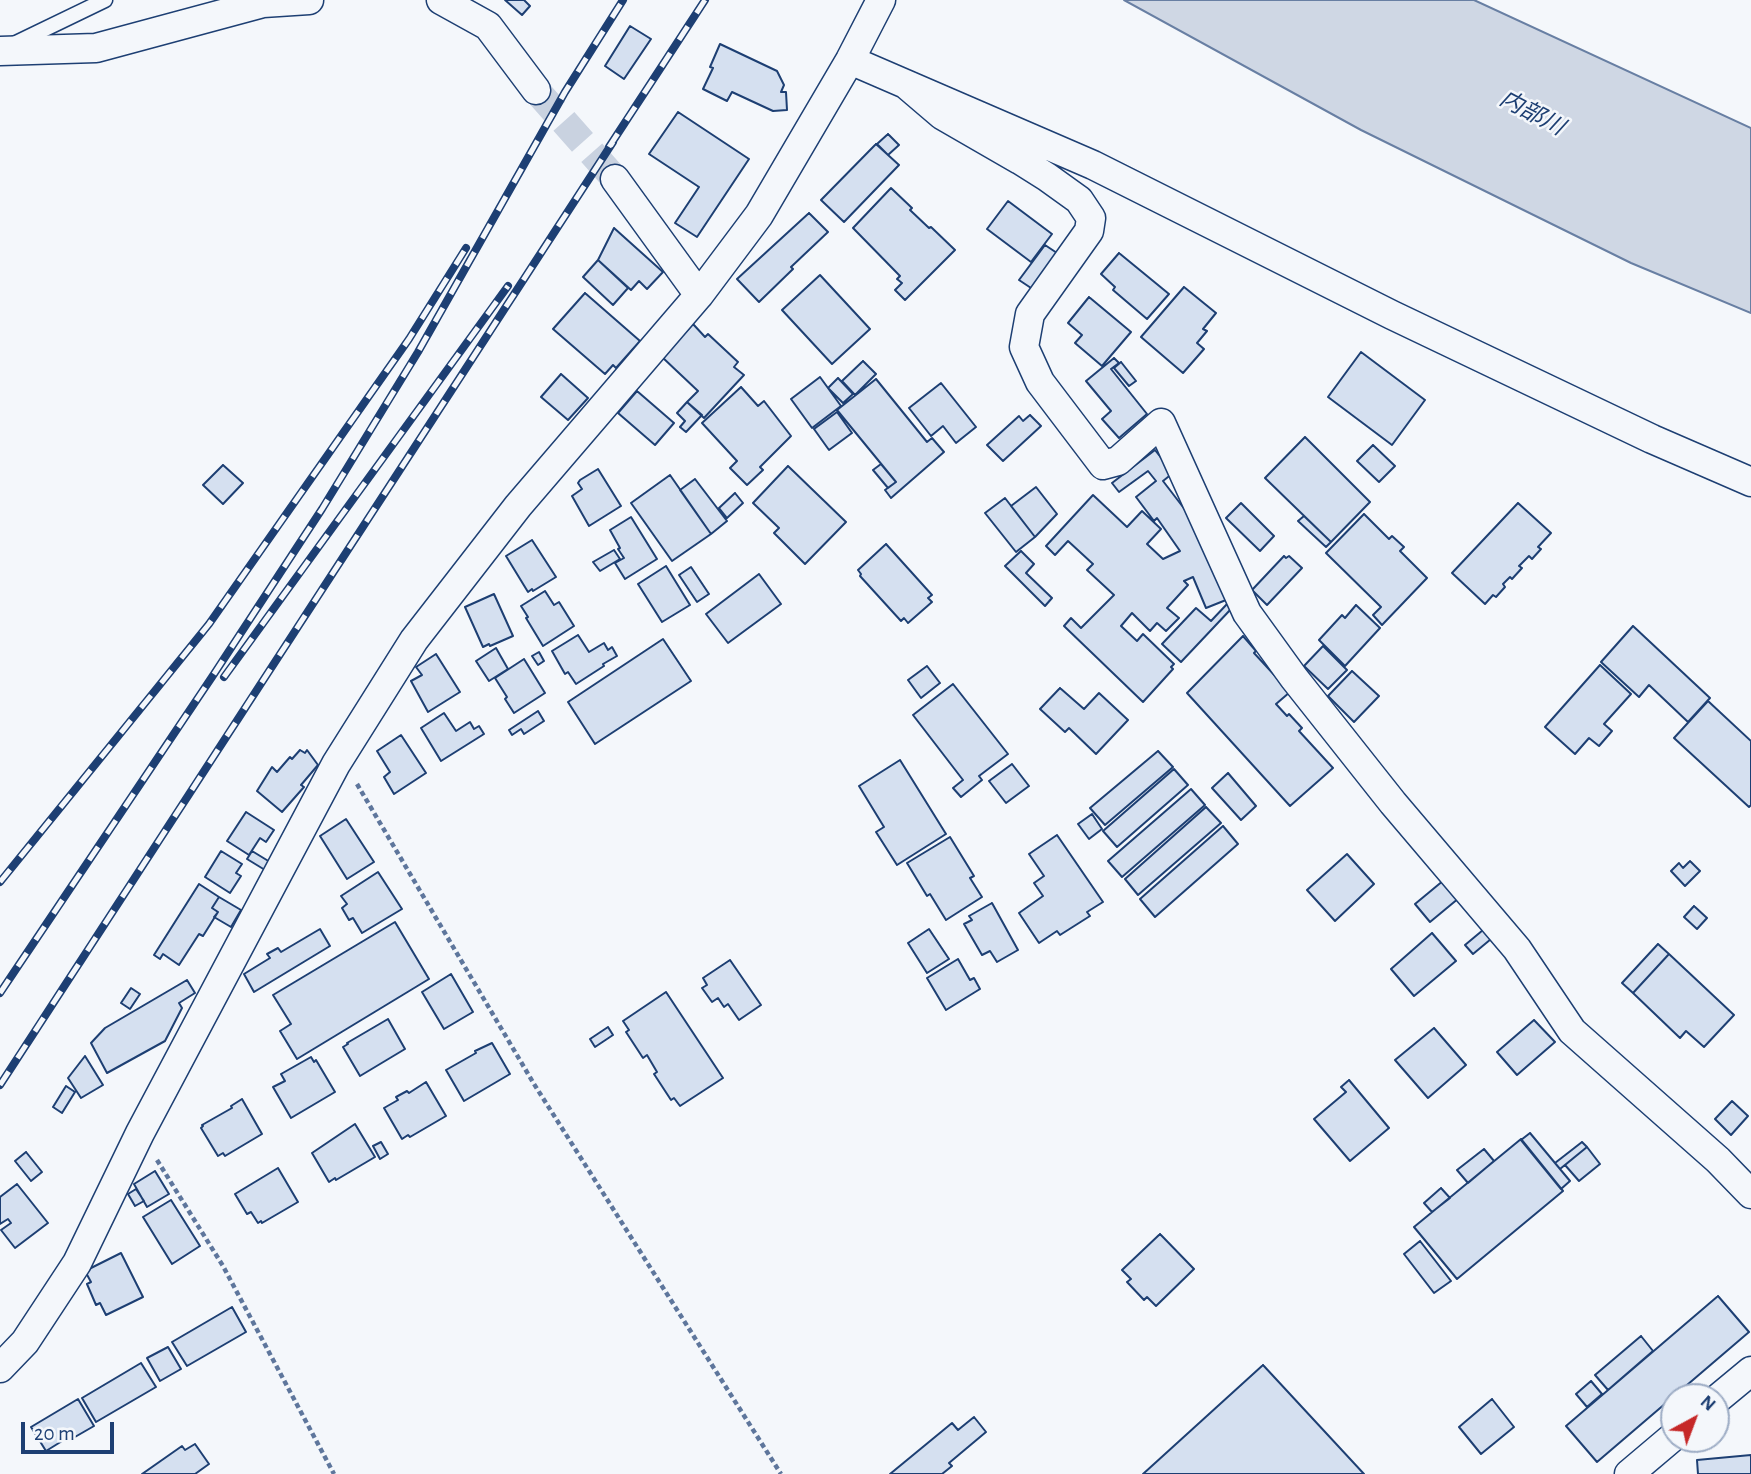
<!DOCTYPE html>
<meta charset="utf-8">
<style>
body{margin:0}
#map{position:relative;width:1751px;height:1474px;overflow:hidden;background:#f4f7fb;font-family:"Alegreya Sans",sans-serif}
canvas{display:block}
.north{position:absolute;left:1660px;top:1383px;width:70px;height:70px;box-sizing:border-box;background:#f4f7fb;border:2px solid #9eadc5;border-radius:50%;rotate:41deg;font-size:19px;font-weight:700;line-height:28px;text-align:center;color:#1d3f73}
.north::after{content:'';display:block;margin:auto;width:24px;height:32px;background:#c62828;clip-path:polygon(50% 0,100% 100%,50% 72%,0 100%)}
.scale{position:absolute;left:21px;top:1422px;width:93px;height:32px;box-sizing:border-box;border:4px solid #1d3f73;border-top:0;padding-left:9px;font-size:21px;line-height:24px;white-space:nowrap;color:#1d3f73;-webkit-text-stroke:5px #f4f7fb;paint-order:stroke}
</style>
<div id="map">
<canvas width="1751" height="1474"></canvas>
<div class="north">N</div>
<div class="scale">20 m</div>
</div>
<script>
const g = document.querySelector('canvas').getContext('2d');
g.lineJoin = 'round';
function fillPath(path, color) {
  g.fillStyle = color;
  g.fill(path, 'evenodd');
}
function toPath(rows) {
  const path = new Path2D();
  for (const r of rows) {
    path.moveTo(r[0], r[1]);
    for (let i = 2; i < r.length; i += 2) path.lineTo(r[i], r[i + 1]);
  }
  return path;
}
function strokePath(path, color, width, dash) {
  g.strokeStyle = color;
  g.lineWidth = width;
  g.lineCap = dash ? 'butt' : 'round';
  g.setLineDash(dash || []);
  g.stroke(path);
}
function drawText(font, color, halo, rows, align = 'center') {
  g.font = font + ' "Alegreya Sans","Noto Sans JP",sans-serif';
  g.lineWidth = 5;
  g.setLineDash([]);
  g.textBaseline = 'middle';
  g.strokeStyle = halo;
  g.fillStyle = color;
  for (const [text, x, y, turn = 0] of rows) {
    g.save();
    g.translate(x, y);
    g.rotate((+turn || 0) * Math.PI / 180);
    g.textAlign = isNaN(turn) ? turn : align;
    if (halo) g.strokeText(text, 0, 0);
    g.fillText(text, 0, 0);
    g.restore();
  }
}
const water = toPath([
 [1124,0,1474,0,1751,128,1751,313,1631,263,1361,130,1124,0]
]);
fillPath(water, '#cfd7e4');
strokePath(water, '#687fa3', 2);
const building = toPath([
 [505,0,524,0,530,6,522,15,505,0],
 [630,26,651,39,624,79,605,66,630,26],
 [720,44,777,71,784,85,781,92,786,92,787,110,773,111,732,92,727,101,703,89,713,68,710,67,720,44],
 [678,112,749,159,697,237,675,223,699,187,649,154,678,112],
 [888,134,899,145,888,155,877,144,888,134],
 [876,144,899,165,844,222,821,200,876,144],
 [891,188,912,208,910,210,929,228,931,227,955,250,905,300,895,290,902,283,897,279,900,276,853,228,891,188],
 [1008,201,1052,234,1031,262,987,229,1008,201],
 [809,213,828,232,791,267,793,269,759,302,737,279,809,213],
 [614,228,663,272,647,289,639,281,631,290,598,260,614,228],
 [1045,245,1060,255,1034,290,1019,280,1045,245],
 [1119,253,1169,294,1147,319,1113,290,1115,287,1101,274,1119,253],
 [598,260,628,288,613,305,583,277,598,260],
 [820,275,870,329,832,364,782,310,820,275],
 [1184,287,1216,313,1203,329,1207,331,1197,343,1204,349,1183,373,1141,337,1184,287],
 [585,293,640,341,616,368,613,365,605,374,553,329,585,293],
 [1089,297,1131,332,1102,366,1075,343,1082,335,1068,323,1089,297],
 [693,324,705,337,708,334,738,362,734,367,744,375,704,418,687,402,698,391,662,357,693,324],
 [1361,352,1425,400,1392,445,1328,397,1361,352],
 [1114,358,1119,363,1111,369,1147,414,1119,438,1102,419,1111,411,1086,381,1114,358],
 [863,361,876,374,855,395,842,381,863,361],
 [1121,362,1136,381,1129,386,1114,368,1121,362],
 [561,374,588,398,568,420,541,397,561,374],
 [820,377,841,406,812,428,791,399,820,377],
 [838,378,853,394,843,403,828,388,838,378],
 [876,379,927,442,932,438,944,452,891,498,885,490,896,482,837,410,876,379],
 [941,383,976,427,956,443,943,426,931,436,909,408,941,383],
 [741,387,758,406,764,401,791,436,760,467,763,470,747,485,730,468,737,461,702,423,741,387],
 [637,391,674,423,655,445,618,413,637,391],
 [687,402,702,415,686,432,680,427,685,421,677,413,687,402],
 [837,412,852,433,829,450,814,429,837,412],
 [1030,415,1041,426,1003,461,987,445,1019,416,1023,421,1030,415],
 [1305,437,1370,502,1331,542,1265,478,1305,437],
 [1373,445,1395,466,1379,482,1357,461,1373,445],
 [1155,450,1173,473,1163,481,1196,524,1231,598,1206,608,1193,577,1184,581,1188,585,1167,608,1179,618,1166,631,1157,623,1150,631,1132,613,1121,626,1137,641,1143,634,1174,664,1171,667,1173,669,1143,702,1064,626,1071,618,1081,628,1114,595,1087,570,1093,564,1068,541,1055,555,1046,546,1093,495,1127,527,1142,511,1161,529,1147,544,1163,559,1180,551,1157,518,1154,521,1136,497,1156,481,1148,471,1119,492,1112,483,1155,450],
 [881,464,896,482,888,488,873,470,881,464],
 [223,465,243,483,223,504,203,485,223,465],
 [788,466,846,522,805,564,774,533,779,528,753,503,788,466],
 [598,469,621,506,589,526,572,496,582,489,578,483,580,480,598,469],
 [670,475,711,534,672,561,631,503,670,475],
 [695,479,727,521,711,534,680,490,695,479],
 [1036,487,1057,514,1035,537,1011,506,1036,487],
 [735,493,743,503,727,518,719,508,735,493],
 [1005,498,1035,537,1016,552,985,513,1005,498],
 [1241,503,1274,536,1260,551,1226,518,1241,503],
 [1518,503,1551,533,1538,547,1541,549,1532,559,1529,556,1519,566,1522,568,1512,579,1510,577,1503,584,1505,587,1496,597,1493,595,1485,604,1452,573,1518,503],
 [1364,514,1389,539,1392,536,1404,547,1400,551,1427,578,1382,625,1373,615,1381,607,1326,553,1364,514],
 [1304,516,1331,542,1326,547,1298,521,1304,516],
 [631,517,657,559,625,579,615,563,624,558,618,549,620,548,610,530,631,517],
 [532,540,556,577,533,591,532,589,528,592,506,556,532,540],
 [886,544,932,595,928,598,932,602,908,623,904,618,901,621,860,576,861,574,858,570,886,544],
 [614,550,620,559,600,571,593,562,614,550],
 [1021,551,1034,564,1026,573,1052,598,1045,606,1005,566,1021,551],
 [1284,556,1286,558,1289,556,1302,568,1267,605,1252,590,1284,556],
 [666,566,690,605,662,622,638,584,666,566],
 [691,567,709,594,697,602,679,575,691,567],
 [759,574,781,604,728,643,706,614,759,574],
 [545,591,554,605,559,602,574,626,543,646,526,618,528,617,521,606,545,591],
 [494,594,513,636,490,646,489,644,483,647,465,607,494,594],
 [1227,604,1231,609,1181,662,1162,644,1196,608,1211,621,1227,604],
 [1356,605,1380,628,1345,666,1319,640,1342,615,1345,618,1356,605],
 [1633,626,1710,698,1688,722,1649,685,1639,697,1601,662,1633,626],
 [578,635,589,652,604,643,608,650,612,647,617,656,603,664,604,666,576,684,568,672,565,674,552,651,578,635],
 [1243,636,1256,651,1254,653,1290,692,1276,704,1287,716,1289,714,1302,728,1299,731,1333,768,1290,806,1187,693,1243,636],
 [663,639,691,681,595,744,568,702,663,639],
 [1323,646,1347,670,1328,689,1304,666,1323,646],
 [496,648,508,669,489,681,476,661,496,648],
 [539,652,544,661,538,665,532,656,539,652],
 [436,654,460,692,428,712,411,681,422,675,416,667,436,654],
 [524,659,545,693,514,713,505,699,507,697,495,678,524,659],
 [1600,665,1631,694,1604,724,1612,731,1599,746,1589,738,1575,754,1545,727,1600,665],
 [927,666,940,683,921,698,908,680,927,666],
 [1352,671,1379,696,1354,722,1328,696,1352,671],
 [953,684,1008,754,979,776,982,780,961,797,953,788,963,780,913,715,953,684],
 [1060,688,1084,709,1099,693,1128,720,1096,754,1069,728,1065,732,1040,709,1060,688],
 [1708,701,1751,741,1751,805,1749,807,1674,738,1708,701],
 [538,711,544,721,524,734,521,729,512,735,509,730,538,711],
 [444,713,456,731,470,722,474,729,479,726,484,734,441,761,421,728,444,713],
 [401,735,426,773,394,794,384,777,390,772,377,751,401,735],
 [300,750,305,753,307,750,318,765,301,785,304,787,282,812,257,791,272,767,277,772,290,757,292,759,300,750],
 [1158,751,1173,767,1105,825,1090,808,1158,751],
 [900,760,946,834,897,865,876,832,884,827,859,786,900,760],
 [1012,764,1029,786,1006,803,989,781,1012,764],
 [1174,769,1188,785,1117,847,1103,831,1174,769],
 [1228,773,1256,806,1241,820,1212,788,1228,773],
 [1191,789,1205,805,1122,877,1108,861,1191,789],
 [1206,807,1221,823,1138,895,1125,879,1206,807],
 [246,812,274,830,266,842,260,838,249,855,227,841,246,812],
 [1092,814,1102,829,1089,839,1078,824,1092,814],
 [346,819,374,862,347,879,320,836,346,819],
 [1223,826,1238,844,1155,917,1140,899,1223,826],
 [1057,835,1103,902,1087,912,1090,916,1060,935,1057,931,1039,943,1019,913,1043,896,1034,883,1044,876,1029,854,1057,835],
 [950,837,974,876,970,878,982,897,946,920,930,894,927,896,907,863,950,837],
 [221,851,242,864,236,873,241,876,230,893,205,877,221,851],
 [252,851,270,862,265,870,247,859,252,851],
 [1347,854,1374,884,1335,921,1307,890,1347,854],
 [1690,861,1700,871,1685,886,1671,871,1679,863,1683,868,1690,861],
 [378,872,402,909,362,933,353,918,349,920,342,908,347,904,341,896,378,872],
 [1444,880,1459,898,1430,922,1415,904,1444,880],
 [199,884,219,897,212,908,218,912,203,936,199,934,179,965,163,954,160,959,154,955,199,884],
 [219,897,241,910,231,927,214,917,218,912,212,908,219,897],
 [992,903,1018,950,997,962,990,951,982,955,964,924,972,920,969,916,992,903],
 [1694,906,1707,918,1697,929,1684,917,1694,906],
 [395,922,429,979,297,1059,280,1031,291,1024,273,995,395,922],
 [320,929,330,946,254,992,244,974,270,958,267,954,278,948,281,952,320,929],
 [929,929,949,959,927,973,908,943,929,929],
 [1483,930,1491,939,1473,954,1465,945,1483,930],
 [1432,933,1456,961,1414,996,1391,969,1432,933],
 [1658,944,1669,954,1633,993,1622,983,1658,944],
 [1669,954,1734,1015,1704,1047,1686,1031,1680,1038,1633,993,1669,954],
 [958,959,970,980,974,978,980,989,946,1010,927,978,958,959],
 [730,960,761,1005,739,1020,728,1004,724,1007,718,998,712,1002,702,988,707,985,703,978,730,960],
 [451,974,473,1012,444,1029,422,992,451,974],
 [187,980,195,993,179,1003,182,1008,165,1041,107,1073,91,1043,105,1028,187,980],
 [131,988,140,994,130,1009,121,1003,131,988],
 [666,992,723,1078,680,1106,674,1098,671,1100,654,1074,657,1072,647,1055,643,1058,626,1032,629,1030,623,1021,666,992],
 [388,1019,405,1049,360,1076,343,1047,348,1044,347,1043,388,1019],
 [1534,1020,1555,1042,1517,1075,1497,1052,1534,1020],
 [608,1027,613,1035,595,1047,590,1039,608,1027],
 [1434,1028,1466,1065,1428,1098,1395,1060,1434,1028],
 [492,1043,510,1074,464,1101,446,1070,476,1053,475,1051,492,1043],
 [85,1056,103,1085,81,1098,68,1078,85,1056],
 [311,1057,314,1062,316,1060,335,1092,291,1118,273,1087,285,1081,281,1074,311,1057],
 [1349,1080,1389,1128,1350,1161,1314,1119,1346,1092,1341,1087,1349,1080],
 [426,1082,446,1116,410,1137,408,1135,402,1139,384,1108,398,1100,396,1097,407,1091,409,1093,426,1082],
 [66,1086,75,1092,62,1113,53,1107,66,1086],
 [242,1099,262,1134,225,1156,223,1153,218,1156,201,1128,203,1126,202,1125,232,1108,231,1106,242,1099],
 [1732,1101,1748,1116,1731,1135,1715,1119,1732,1101],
 [355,1124,375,1157,336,1180,335,1178,329,1182,312,1153,355,1124],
 [1530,1133,1570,1181,1561,1189,1521,1140,1530,1133],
 [1521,1139,1563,1191,1457,1279,1414,1227,1521,1139],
 [381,1142,388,1154,380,1159,373,1146,381,1142],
 [1582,1142,1587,1147,1560,1169,1555,1163,1582,1142],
 [1587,1147,1600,1164,1579,1181,1565,1165,1587,1147],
 [1484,1149,1494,1161,1468,1183,1457,1170,1484,1149],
 [26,1152,42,1172,31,1181,15,1161,26,1152],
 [278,1168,298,1202,262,1223,261,1221,258,1223,251,1212,247,1214,235,1194,278,1168],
 [155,1171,169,1194,147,1207,134,1184,155,1171],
 [17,1184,48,1223,15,1248,1,1230,11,1223,8,1219,0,1224,0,1197,17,1184],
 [1441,1188,1450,1198,1432,1212,1424,1203,1441,1188],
 [136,1189,144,1201,135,1206,128,1194,136,1189],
 [171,1200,200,1246,172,1264,143,1217,171,1200],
 [1160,1234,1194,1269,1156,1306,1147,1297,1144,1300,1127,1282,1131,1279,1122,1270,1160,1234],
 [1420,1241,1451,1281,1434,1293,1404,1254,1420,1241],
 [121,1253,143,1297,106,1315,100,1303,96,1305,87,1284,91,1282,85,1271,121,1253],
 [1718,1296,1749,1332,1597,1462,1566,1426,1718,1296],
 [232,1307,246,1332,187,1366,172,1342,232,1307],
 [1641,1336,1653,1351,1608,1390,1595,1375,1641,1336],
 [168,1347,181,1369,160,1381,147,1358,168,1347],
 [141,1363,156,1387,96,1422,82,1398,141,1363],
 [1263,1365,1364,1474,1143,1474,1263,1365],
 [1591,1381,1602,1394,1587,1407,1576,1394,1591,1381],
 [78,1399,94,1426,68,1441,67,1438,46,1451,31,1427,78,1399],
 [1492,1399,1514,1427,1481,1454,1459,1427,1492,1399],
 [974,1417,986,1432,949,1463,952,1466,942,1474,890,1474,952,1423,958,1430,974,1417],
 [195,1444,209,1464,195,1474,142,1474,182,1446,185,1450,195,1444],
 [1751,1455,1751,1474,1698,1474,1697,1460,1751,1455]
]);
fillPath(building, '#d5e0f0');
strokePath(building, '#1d3f73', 2);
strokePath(toPath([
 [536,90,615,179]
]), '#c9d2e0', 28, [28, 14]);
const service = toPath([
 [14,44,105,0]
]);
const minor = toPath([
 [441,0,488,26,536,90],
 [0,51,96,48,263,3,309,0],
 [850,60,1093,165,1392,315,1652,439,1751,482],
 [908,86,942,115,1020,160,1047,177,1079,200,1091,218,1089,231,1030,314,1024,347,1040,382,1103,465,1118,461,1161,423,1247,613,1294,678,1393,803,1517,949,1572,1031,1718,1160,1751,1194],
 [615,179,699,295],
 [0,1368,25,1342,77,1263,140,1133,336,764,414,640,518,506,699,295,759,215,850,60,881,0],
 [1716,1400,1751,1371],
 [1629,1474,1674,1436]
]);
strokePath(service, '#1d3f73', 17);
strokePath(minor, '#1d3f73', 31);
strokePath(toPath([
 [357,784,534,1084,781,1474],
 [157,1160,223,1266,334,1474]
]), '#5e769c', 4.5, [5, 3.5]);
strokePath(service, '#f4f7fb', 14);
strokePath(minor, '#f4f7fb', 28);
const rail = toPath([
 [609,147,705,0],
 [224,677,508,286],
 [0,882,209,624,409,339,466,248],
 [0,993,212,677,322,509,418,352,565,92,623,0],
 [0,1085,613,142]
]);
strokePath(rail, '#1d3f73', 8);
strokePath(rail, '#f4f7fb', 5, [16]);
drawText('italic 23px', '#1d3f73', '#f4f7fb', [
 ["内部川",1532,113,28]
]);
</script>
